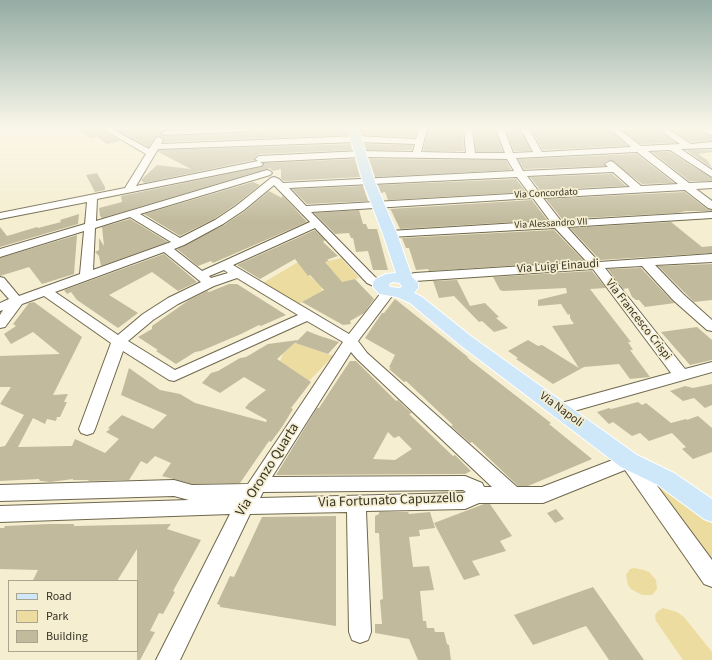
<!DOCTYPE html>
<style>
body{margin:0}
#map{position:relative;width:712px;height:660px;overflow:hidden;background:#f5eed0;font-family:"Source Sans 3",sans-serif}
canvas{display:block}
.legend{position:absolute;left:8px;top:580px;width:130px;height:72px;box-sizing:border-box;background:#f5eed0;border:1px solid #a9a48d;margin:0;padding:5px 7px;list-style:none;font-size:12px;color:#373428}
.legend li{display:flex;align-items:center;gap:8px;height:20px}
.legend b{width:20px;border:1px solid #a9a48d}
</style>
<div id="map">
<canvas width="712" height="660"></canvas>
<ul class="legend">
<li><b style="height:5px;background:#cee7f9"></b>Road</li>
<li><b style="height:11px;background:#ecdca0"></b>Park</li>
<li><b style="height:11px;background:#c1ba9d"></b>Building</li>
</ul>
</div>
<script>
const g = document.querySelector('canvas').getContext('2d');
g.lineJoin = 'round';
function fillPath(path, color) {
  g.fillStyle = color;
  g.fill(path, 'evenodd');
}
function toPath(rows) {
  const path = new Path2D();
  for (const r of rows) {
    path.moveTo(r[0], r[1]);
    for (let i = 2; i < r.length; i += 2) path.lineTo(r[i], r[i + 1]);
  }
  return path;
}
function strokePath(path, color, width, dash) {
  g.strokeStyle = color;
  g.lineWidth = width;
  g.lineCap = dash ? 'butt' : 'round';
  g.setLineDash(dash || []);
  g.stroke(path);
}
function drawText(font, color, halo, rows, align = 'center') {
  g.font = font + ' "Source Sans 3",sans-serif';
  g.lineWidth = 3.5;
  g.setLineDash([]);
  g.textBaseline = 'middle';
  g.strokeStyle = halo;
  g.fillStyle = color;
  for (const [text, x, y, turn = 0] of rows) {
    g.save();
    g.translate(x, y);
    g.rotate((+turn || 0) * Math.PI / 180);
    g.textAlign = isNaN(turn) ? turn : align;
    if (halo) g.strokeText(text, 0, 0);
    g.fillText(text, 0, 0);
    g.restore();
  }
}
fillPath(toPath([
 [305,258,308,275,314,280,318,281,336,275,326,266,328,265,325,262,341,258,359,278,327,286,321,289,323,291,297,305,261,284],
 [295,343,333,356,309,381,280,361,283,354],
 [660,486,712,521,712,560,709,557,659,489],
 [634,568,644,570,649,572,656,580,657,589,652,595,642,595,631,589,628,585,626,575,630,569],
 [663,608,677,612,684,617,712,652,712,660,683,660,656,621,655,615,658,611]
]), '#ecdca0');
fillPath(toPath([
 [75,129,102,129,120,141,107,144,97,137,91,138],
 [115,129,181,129,165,130,160,132,165,136,251,132,256,130,291,129,347,129,348,135,163,142,164,139,159,136,155,137,149,147],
 [359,129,417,129,415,137,361,135],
 [428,129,463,129,464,151,423,151],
 [473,129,495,129,503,152,476,152],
 [505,129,520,129,531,151,514,151],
 [531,129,609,129,627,146,543,150],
 [621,129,658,129,676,143,641,144],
 [670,129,700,129,701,132,712,136,712,141,691,142],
 [351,144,352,150,259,154,254,158,254,160,144,183,141,180,157,165,191,169,158,152,159,150],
 [364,144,413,145,412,150,366,150],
 [686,150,712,150,712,152,698,154,707,160,712,168],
 [652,152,670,152,712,178,712,181,689,181],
 [637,154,674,183,642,184,610,160,604,163,605,166,524,169,518,159],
 [355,159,360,177,284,181,281,179,281,169,273,171,270,168,102,218,100,216,99,208,122,202,121,196,261,167,264,163],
 [369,159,506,160,511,170,375,177],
 [97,173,105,187,105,190,95,192,86,175],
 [612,174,626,186,540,190,530,177],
 [516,179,526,192,388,200,385,192,381,193,378,185],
 [253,182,260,185,235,205,214,219,180,236,144,214],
 [363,186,368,201,307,204,292,189],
 [269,191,282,198,282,195,307,222,213,263,211,261,198,266,177,249,224,225,245,211],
 [685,192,707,209,712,210,712,211,686,211,677,213,562,219,546,199],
 [532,200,547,220,400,229,391,210,389,209],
 [359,210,363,224,366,224,368,229,377,229,388,270,373,270,368,251,356,252,353,238,351,238,349,233,335,234,314,213],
 [79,214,78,224,0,247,0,227,7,236,37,227,38,228,61,222,60,220],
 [130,219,168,242,101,266,99,256,95,252,99,250,99,238,104,246,102,227],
 [671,222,702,247,712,246,712,253,600,260,570,228],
 [315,230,325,240,323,242,338,256,329,259,327,260,329,261,325,262,342,282,355,279,374,299,364,313,350,321,351,324,343,325,302,302,324,290,310,275,308,276,295,259,260,279,237,265],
 [554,230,584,261,429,271,428,269,416,270,409,248,406,248,402,238],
 [77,235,74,274,42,284,29,267,0,276,0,258],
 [164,254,197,282,178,291,152,272,109,295,138,313,118,328,77,300,71,292,67,294,64,290],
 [712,264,712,300,694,302,658,266],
 [641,268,672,301,675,303,645,307,639,300,636,300,632,297,628,288,623,289,608,269],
 [592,271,606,288,590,289,631,342,628,342,633,350,630,350,650,377,630,379,619,364,584,367,553,384,516,359,518,358,508,351,528,340,538,346,542,345,579,368,552,326,574,324,570,318,570,314,568,315,561,304,538,306,538,300,567,293,566,288,503,291,500,290,493,277],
 [457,280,470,306,485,303,499,317,496,318,508,328,494,332,482,321,479,322,454,296,439,298,433,281],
 [229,284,237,284,286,315,261,326,259,325,241,334,201,351,195,352,176,364,156,351,158,350,138,337,152,329,152,326,189,300,207,291,209,292],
 [395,299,468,357,467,357,470,360,551,423,549,424,592,459,528,486,518,486,472,442,470,443,451,426,453,425,406,381,404,382,389,369,391,368,389,367,395,355,365,338,382,313,384,313],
 [34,302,82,337,53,395,68,394,64,402,67,402,60,417,57,417,56,421,47,419,45,424,33,418,18,447,72,446,75,439,105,453,119,439,106,432,110,429,108,428,122,415,153,429,167,415,121,395,129,368,160,390,180,394,195,403,266,422,267,420,245,408,249,403,266,390,244,377,220,393,202,383,211,373,218,371,240,358,246,357,268,344,298,340,277,359,311,382,291,408,293,409,282,427,271,442,269,441,240,483,192,484,162,476,171,463,155,456,147,464,141,461,129,480,88,481,89,480,73,480,73,479,50,482,40,481,39,479,0,481,0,447,5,446,24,415,0,404,11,387,0,387,0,356,60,354,33,332,11,344,4,334,16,326,13,324,29,303],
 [697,327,712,340,712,360,690,365,661,332],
 [307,331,320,336,339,342,328,354,295,343],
 [350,361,356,361,396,401,398,400,406,408,412,413,409,414,453,456,455,455,471,471,465,474,276,475,317,408,319,408],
 [388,432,394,438,399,436,412,449,395,460,373,459],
 [712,384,712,405,705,408,694,398,683,401,670,391,685,386,693,388],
 [638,402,642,405,646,403,671,423,686,419,687,420,698,416,712,428,712,452,693,459,682,449,686,447,672,433,649,441,640,433,632,436,613,422,609,424,597,412,609,408,611,409],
 [484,504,490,504,512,536,500,541,506,551,472,561,480,575,464,580,434,523],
 [556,509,564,519,555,523,547,513],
 [379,512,408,512,409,514,430,512,435,528,419,530,420,536,409,537,413,567,429,566,434,590,420,591,423,621,426,621,427,628,434,628,435,632,444,632,447,644,449,645,451,660,418,660,409,639,375,633,375,624,382,624,380,600,383,599,379,533,375,533,375,516,379,514],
 [336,516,336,626,220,607,220,605,217,604,230,576,234,577,262,517],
 [49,524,74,524,74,526,171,524,167,529,201,540,173,591,175,592,163,614,159,613,150,631,155,632,140,660,137,660,137,549,117,581,33,580,38,570,0,569,0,528,4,528,5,526],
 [593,587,644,660,609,660,586,626,533,645,514,615]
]), '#c1ba9d');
const minor = toPath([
 [103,129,112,129,149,149,156,138,159,137,163,140,161,144,357,136,416,139,419,129,427,129,421,152,466,153,464,129,472,129,475,153,505,153,496,129,504,129,513,153,533,152,521,129,529,129,542,152,631,147,610,129,619,129,641,146,680,144,659,129,668,129,691,144,712,142,712,148,681,149,712,170,712,177,670,150,648,151,689,183,712,182,712,188,696,189,712,201,712,209,708,208,685,190,543,198,561,221,712,212,712,218,567,227,599,262,712,254,712,262,655,265,683,294,712,320,712,331,707,330,673,300,642,266,605,268,685,369,712,362,712,372,560,415,554,413,552,409,554,405,671,373,593,269,415,281,405,283,401,282,399,279,401,276,415,273,587,262,555,228,390,237,384,234,390,231,550,221,533,198,311,212,375,277,384,282,386,285,384,288,380,289,367,283,315,228,233,265,349,334,384,289,394,289,395,292,358,341,367,353,517,487,542,487,623,456,629,454,635,456,712,560,712,587,704,584,625,470,543,503,479,503,465,509,366,511,371,632,368,640,360,643,352,640,349,632,347,512,250,514,180,660,156,660,230,514,0,522,0,506,189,500,174,496,0,501,0,485,174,480,192,485,248,484,343,342,307,321,174,381,169,380,123,351,95,429,93,433,87,435,81,433,79,429,111,343,44,296,22,304,5,327,0,328,0,315,3,310,0,311,0,303,9,299,0,289,0,277,4,278,19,296,80,274,84,231,0,257,0,249,85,224,87,202,0,219,0,213,125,188,146,154,103,129],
 [357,142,415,144,413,152,361,151,259,156,255,159,258,161,136,186,158,149,357,142],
 [637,152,678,184,641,186,613,162,610,161,605,164,608,167,523,171,516,158,637,152],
 [361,157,507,159,514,171,283,183,279,179,274,177,271,178,236,206,215,220,180,238,140,214,270,175,272,173,270,171,267,170,96,221,97,199,261,166,263,164,260,162,361,157],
 [613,172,630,187,539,192,527,176,613,172],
 [517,177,529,193,306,206,289,188,517,177],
 [274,185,310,222,202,271,174,249,184,245,223,224,244,210,274,185],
 [130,217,171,242,93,270,95,228,130,217],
 [164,252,201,282,168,298,143,314,118,335,55,292,164,252],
 [224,270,228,273,211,278,209,276,224,270],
 [237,278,298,315,175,370,128,341,153,320,178,304,214,286,237,278],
 [351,352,357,359,492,487,484,487,482,483,465,476,272,477,351,352],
 [463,490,466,492,463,493,260,498,263,492,463,490],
 [205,129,255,129,251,131,165,135,161,133,165,131,205,129],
 [701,129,712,130,712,135,702,131,701,129]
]);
const major = toPath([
 [348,129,358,129,375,182,397,234,412,277,418,283,418,288,414,293,422,297,472,337,637,455,674,473,712,499,712,522,704,519,658,485,621,467,460,345,410,303,397,297,379,294,376,290,373,287,373,282,376,279,386,274,396,273,383,234,363,182,348,129],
 [393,282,400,283,402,287,399,288,390,287,389,284,393,282]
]);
strokePath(minor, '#6f684e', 2);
strokePath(major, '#fff', 2);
fillPath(minor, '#fff');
fillPath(major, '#cee7f9');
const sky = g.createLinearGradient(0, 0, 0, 221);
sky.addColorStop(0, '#94aca4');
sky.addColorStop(0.58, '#faf7ea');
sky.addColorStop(1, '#faf7ea00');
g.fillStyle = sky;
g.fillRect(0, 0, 712, 221);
drawText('10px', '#373428', '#f5eed0', [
 ["Via Concordato",546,194,-3],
 ["Via Alessandro VII",551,224,-3]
]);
drawText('12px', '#373428', '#f5eed0', [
 ["Via Luigi Einaudi",558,267,-4],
 ["Via Francesco Crispi",638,320,52],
 ["Via Napoli",561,410,36]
]);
drawText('14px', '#373428', '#f5eed0', [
 ["Via Oronzo Quarta",268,470,-58],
 ["Via Fortunato Capuzzello",391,501,-2]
]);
</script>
